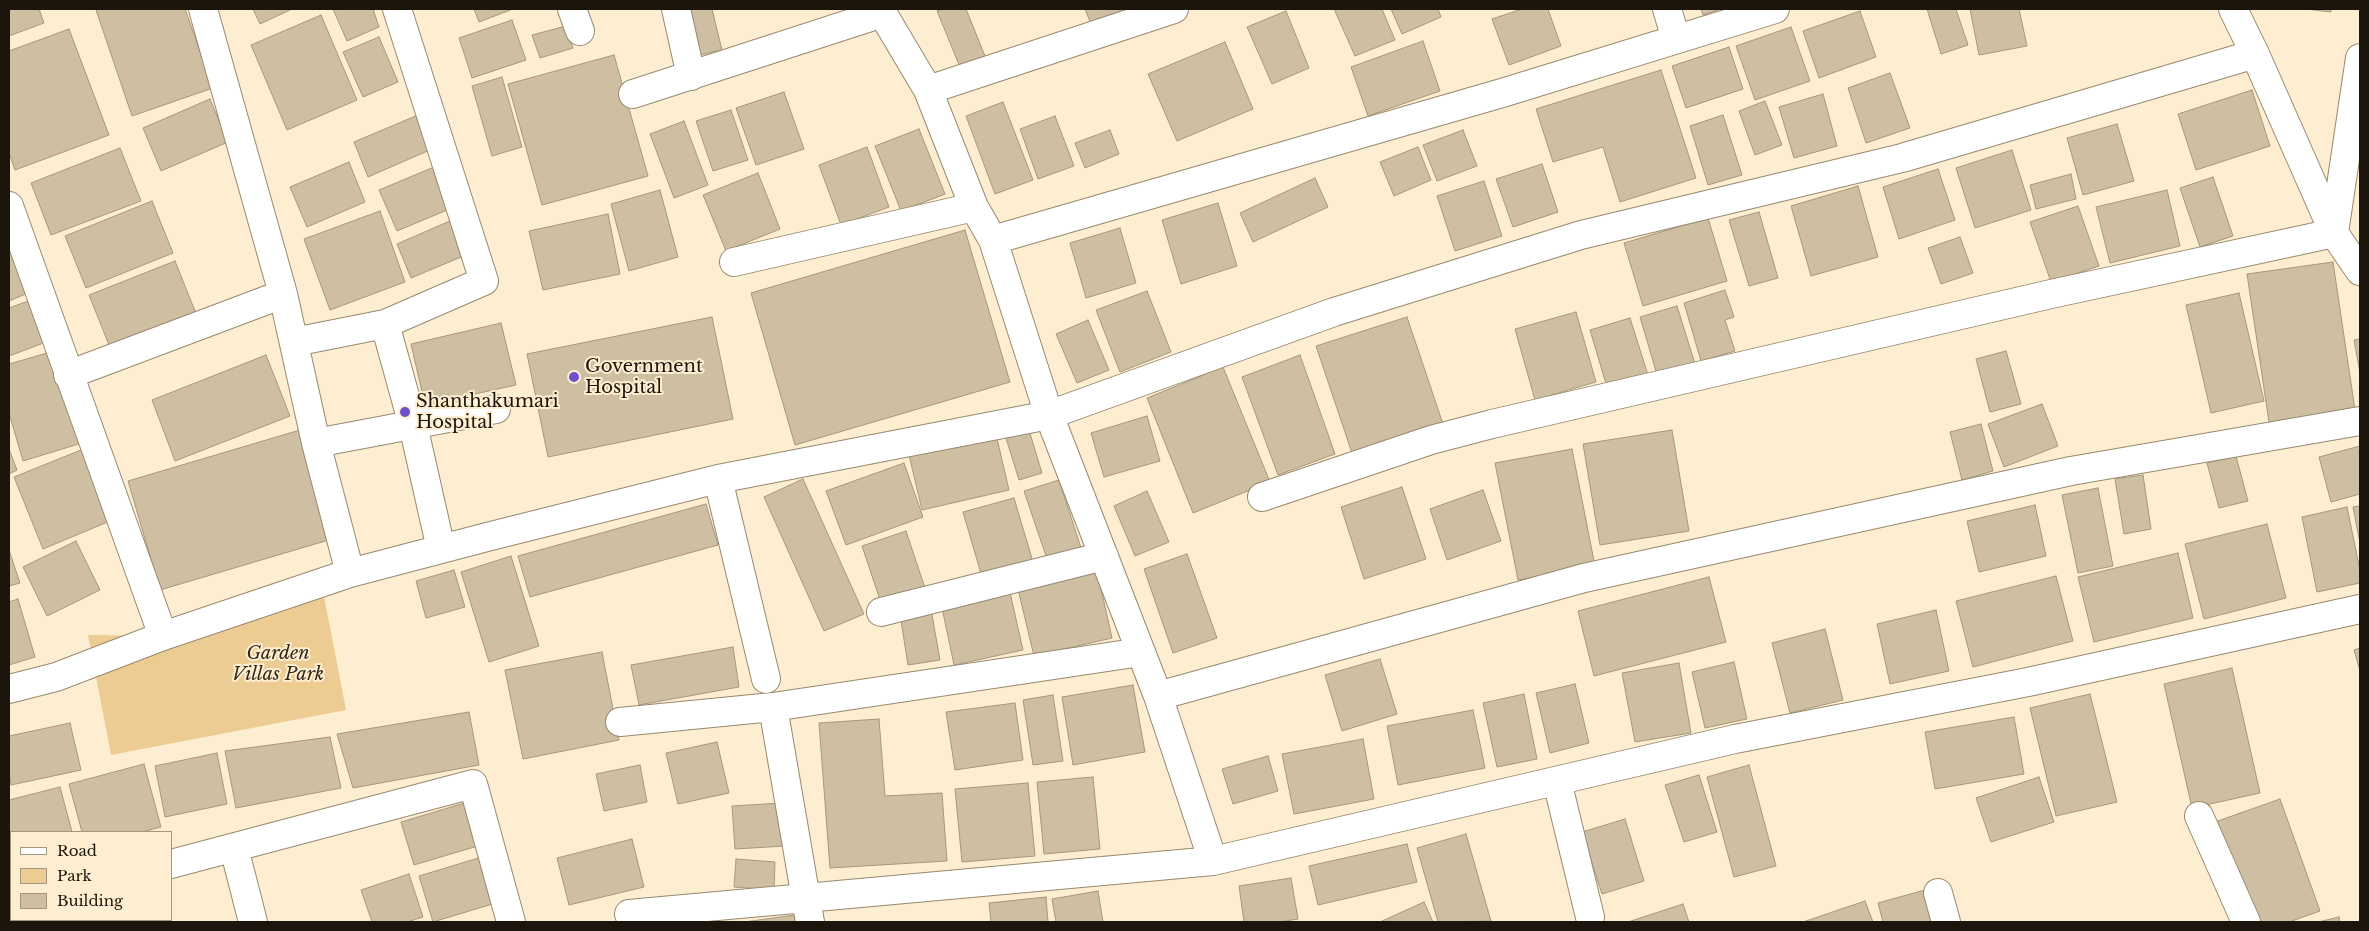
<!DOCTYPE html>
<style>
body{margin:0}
#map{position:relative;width:2369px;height:931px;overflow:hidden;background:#feeed1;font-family:"Libre Baskerville",serif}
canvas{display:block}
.frame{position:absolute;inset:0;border:10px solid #1b150b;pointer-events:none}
.legend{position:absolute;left:10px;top:831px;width:162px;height:90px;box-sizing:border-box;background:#feeed1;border:1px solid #a39782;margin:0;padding:6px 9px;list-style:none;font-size:15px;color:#1b150b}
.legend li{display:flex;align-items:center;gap:10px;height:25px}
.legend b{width:25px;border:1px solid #a39782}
</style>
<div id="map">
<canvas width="2369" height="931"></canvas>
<div class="frame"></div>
<ul class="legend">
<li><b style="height:6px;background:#fff"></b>Road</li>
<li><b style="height:14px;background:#eccc92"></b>Park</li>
<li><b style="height:14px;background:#cebea2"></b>Building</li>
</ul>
</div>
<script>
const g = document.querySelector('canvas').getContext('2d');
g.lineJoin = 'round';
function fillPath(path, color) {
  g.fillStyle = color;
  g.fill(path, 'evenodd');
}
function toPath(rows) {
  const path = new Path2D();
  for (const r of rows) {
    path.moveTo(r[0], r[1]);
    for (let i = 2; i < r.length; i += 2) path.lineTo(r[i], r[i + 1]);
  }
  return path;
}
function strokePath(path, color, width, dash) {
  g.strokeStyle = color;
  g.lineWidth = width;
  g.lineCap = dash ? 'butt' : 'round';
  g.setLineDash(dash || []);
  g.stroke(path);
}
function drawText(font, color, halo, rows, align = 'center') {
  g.font = font + ' "Libre Baskerville",serif';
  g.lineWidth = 4;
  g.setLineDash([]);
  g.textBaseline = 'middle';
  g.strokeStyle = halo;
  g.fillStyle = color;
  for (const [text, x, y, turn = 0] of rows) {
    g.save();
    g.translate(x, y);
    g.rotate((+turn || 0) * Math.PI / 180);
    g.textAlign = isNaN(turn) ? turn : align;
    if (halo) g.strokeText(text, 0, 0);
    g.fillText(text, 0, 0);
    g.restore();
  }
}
fillPath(toPath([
 [323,591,346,710,111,755,88,635,163,636]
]), '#eccc92');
const building = toPath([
 [9,9,39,9,44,23,9,36,9,9],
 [100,9,185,9,213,88,132,116,96,10,100,9],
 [253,9,292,9,260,24,253,9],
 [333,9,373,9,379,27,347,41,333,9],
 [474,9,513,9,479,22,474,9],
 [683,9,712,9,722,50,695,56,683,9],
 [943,9,966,9,985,56,960,67,937,11,943,9],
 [1085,9,1127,9,1091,24,1085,9],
 [1334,9,1382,9,1395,40,1355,56,1334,9],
 [1391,9,1438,9,1441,17,1402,34,1391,9],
 [1522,9,1548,9,1561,46,1509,65,1492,19,1522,9],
 [1701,9,1721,9,1703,15,1701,9],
 [1927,9,1956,9,1968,45,1941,54,1927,9],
 [1970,9,2019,9,2027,46,1979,55,1970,9],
 [2305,9,2331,9,2331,12,2305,9],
 [1286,11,1309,68,1272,84,1247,27,1286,11],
 [1860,11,1876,57,1819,78,1803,31,1860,11],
 [321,15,357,100,287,130,251,45,321,15],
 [512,20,526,60,472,78,459,38,512,20],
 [566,26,573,48,540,58,532,35,566,26],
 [1791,27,1810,81,1755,100,1736,46,1791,27],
 [69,29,109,135,15,170,9,153,9,51,69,29],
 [379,37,398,82,363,97,343,52,379,37],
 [1423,41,1440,91,1368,116,1351,67,1423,41],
 [1225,42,1253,109,1177,141,1148,74,1225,42],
 [1729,47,1743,89,1686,108,1672,66,1729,47],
 [614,55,648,176,542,205,508,84,614,55],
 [1661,70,1696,178,1620,202,1603,147,1553,162,1536,109,1661,70],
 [1890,73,1910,128,1866,143,1848,88,1890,73],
 [502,77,522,147,492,156,472,86,502,77],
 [2252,90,2270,146,2196,170,2178,114,2252,90],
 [784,92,804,149,756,165,736,108,784,92],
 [1823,94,1837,146,1794,158,1779,107,1823,94],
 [210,99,228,142,161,171,143,128,210,99],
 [1765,101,1782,145,1755,155,1739,111,1765,101],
 [1003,102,1033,180,995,194,966,116,1003,102],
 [731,110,748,160,713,171,696,121,731,110],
 [418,115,432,149,368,177,354,142,418,115],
 [1723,115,1742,175,1708,185,1690,126,1723,115],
 [1055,116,1074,166,1038,179,1020,129,1055,116],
 [684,121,708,185,674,198,650,134,684,121],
 [2117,124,2134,181,2083,195,2067,138,2117,124],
 [919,129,945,194,901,211,875,146,919,129],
 [1110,130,1119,154,1085,168,1075,143,1110,130],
 [1463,130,1477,166,1437,181,1423,145,1463,130],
 [867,147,889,207,841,225,819,165,867,147],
 [1418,147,1431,180,1394,196,1380,162,1418,147],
 [120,148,141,201,51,235,31,183,120,148],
 [2012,150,2031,210,1975,228,1956,168,2012,150],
 [349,162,365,202,307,227,290,187,349,162],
 [1542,164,1558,212,1513,227,1496,179,1542,164],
 [434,167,452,208,397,231,379,190,434,167],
 [1938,169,1955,220,1899,239,1883,187,1938,169],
 [758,173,780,229,726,251,703,195,758,173],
 [2071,174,2076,199,2036,209,2030,185,2071,174],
 [2213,177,2233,236,2200,247,2180,188,2213,177],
 [1315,178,1328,207,1253,242,1240,213,1315,178],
 [1484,181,1502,236,1455,251,1437,196,1484,181],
 [1858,186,1878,257,1811,276,1791,206,1858,186],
 [660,190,678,257,629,271,611,204,660,190],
 [2167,190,2180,246,2110,263,2096,207,2167,190],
 [152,201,173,253,86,288,65,236,152,201],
 [1218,203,1237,266,1181,284,1162,220,1218,203],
 [2078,206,2099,266,2051,282,2030,222,2078,206],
 [380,211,405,282,330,310,304,239,380,211],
 [1759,212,1778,278,1749,286,1729,220,1759,212],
 [608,214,620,274,543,290,529,231,608,214],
 [1708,218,1727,281,1643,306,1624,243,1708,218],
 [452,220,466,255,411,278,397,244,452,220],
 [9,225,35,290,9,301,9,225],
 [1120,228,1136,283,1086,298,1070,243,1120,228],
 [965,230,1010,382,795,445,751,293,965,230],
 [1960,237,1973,273,1941,284,1928,248,1960,237],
 [175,261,197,316,111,350,89,295,175,261],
 [2333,262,2355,410,2269,422,2247,274,2333,262],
 [1725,290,1734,317,1725,320,1735,351,1701,361,1684,303,1725,290],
 [1147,291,1171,352,1120,372,1096,310,1147,291],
 [2239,293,2264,401,2211,413,2186,305,2239,293],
 [34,299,49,341,9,356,9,308,34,299],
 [1677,306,1696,367,1658,378,1640,317,1677,306],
 [1576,312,1596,382,1535,400,1515,329,1576,312],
 [712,317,733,419,548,457,527,354,712,317],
 [1407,317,1443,424,1352,453,1316,346,1407,317],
 [1630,318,1648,375,1607,387,1590,330,1630,318],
 [1088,320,1109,370,1077,383,1056,334,1088,320],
 [501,323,516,385,425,405,411,344,501,323],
 [2360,339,2360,373,2354,340,2360,339],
 [54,351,82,443,23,461,9,413,9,364,54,351],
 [2006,351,2021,404,1990,412,1976,359,2006,351],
 [266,355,290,416,175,461,152,400,266,355],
 [1300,355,1335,454,1278,475,1242,377,1300,355],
 [1223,367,1270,482,1193,513,1147,398,1223,367],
 [2042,404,2058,446,2004,467,1988,424,2042,404],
 [1147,416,1160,461,1104,477,1091,433,1147,416],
 [1981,424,1993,471,1962,480,1950,432,1981,424],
 [300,430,332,539,160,590,128,481,300,430],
 [1029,430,1042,473,1019,480,1006,438,1029,430],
 [1672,430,1689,531,1600,545,1583,444,1672,430],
 [996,434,1009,490,922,510,909,455,996,434],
 [2360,446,2360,494,2331,502,2319,457,2360,446],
 [9,449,17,470,9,474,9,449],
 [1572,449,1595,566,1518,580,1495,463,1572,449],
 [81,450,110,521,43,549,14,477,81,450],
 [2236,456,2248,501,2219,508,2207,463,2236,456],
 [904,463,923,517,846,545,826,491,904,463],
 [2143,475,2151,529,2124,534,2115,479,2143,475],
 [803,479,864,614,824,631,764,497,803,479],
 [1059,480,1081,548,1047,559,1024,491,1059,480],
 [1402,487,1426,559,1364,579,1341,507,1402,487],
 [2098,488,2113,566,2078,573,2062,495,2098,488],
 [1483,490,1501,541,1447,560,1430,509,1483,490],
 [1147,491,1169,542,1135,556,1114,506,1147,491],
 [1014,498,1033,562,982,577,963,512,1014,498],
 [706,504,718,545,530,597,518,556,706,504],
 [2035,505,2046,556,1979,572,1967,521,2035,505],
 [2360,506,2360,543,2353,507,2360,506],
 [2347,507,2360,570,2360,583,2317,592,2302,517,2347,507],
 [2267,524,2286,598,2204,619,2185,544,2267,524],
 [906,531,925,588,881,603,862,546,906,531],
 [76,541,100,590,47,616,23,567,76,541],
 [9,550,20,583,9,586,9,550],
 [2178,553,2193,618,2094,642,2078,577,2178,553],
 [1187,554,1217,638,1173,653,1144,569,1187,554],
 [511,556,539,646,489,662,461,572,511,556],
 [1096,566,1112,638,1034,656,1017,585,1096,566],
 [454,570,465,607,426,618,416,581,454,570],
 [2056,576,2073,641,1973,667,1956,601,2056,576],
 [1709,577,1726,642,1594,676,1578,611,1709,577],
 [1009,588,1023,650,954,665,941,603,1009,588],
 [18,599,35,657,9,665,9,602,18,599],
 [931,609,940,660,908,665,900,614,931,609],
 [1936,610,1949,671,1890,684,1877,624,1936,610],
 [1825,629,1843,700,1790,713,1772,643,1825,629],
 [733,647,739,687,639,705,631,665,733,647],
 [2360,648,2360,671,2354,650,2360,648],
 [602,652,619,740,523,759,505,670,602,652],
 [1380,659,1397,714,1342,731,1325,675,1380,659],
 [1734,662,1747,719,1705,728,1692,672,1734,662],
 [1679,663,1691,733,1635,742,1622,673,1679,663],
 [2232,668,2260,793,2192,808,2164,684,2232,668],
 [1575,684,1589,743,1550,753,1536,693,1575,684],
 [1133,685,1145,752,1073,765,1062,697,1133,685],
 [1524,694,1537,759,1497,767,1483,703,1524,694],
 [2090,694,2117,802,2056,816,2030,708,2090,694],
 [1053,695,1063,761,1033,765,1023,700,1053,695],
 [1015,703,1023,760,955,770,946,712,1015,703],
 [1473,710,1485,768,1398,785,1387,726,1473,710],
 [469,712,479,765,353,788,337,734,469,712],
 [2014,717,2024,774,1935,789,1925,732,2014,717],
 [879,719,885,796,942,793,947,861,830,868,819,723,879,719],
 [70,723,81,770,11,785,9,773,9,736,70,723],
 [330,737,341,788,236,808,225,751,330,737],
 [1363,739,1374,799,1294,814,1282,754,1363,739],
 [717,742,729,793,678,804,666,753,717,742],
 [217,753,227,804,165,817,155,766,217,753],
 [1268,756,1278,791,1233,804,1222,769,1268,756],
 [144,764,161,827,142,832,82,832,69,784,144,764],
 [640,765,647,802,604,811,596,774,640,765],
 [1749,765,1776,866,1734,877,1707,777,1749,765],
 [1699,775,1717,832,1684,842,1665,785,1699,775],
 [1093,777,1100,849,1044,854,1037,782,1093,777],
 [2039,777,2054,822,1991,842,1976,798,2039,777],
 [1028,783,1035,856,962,862,955,789,1028,783],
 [60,787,72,832,11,832,11,837,9,827,9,800,60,787],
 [2280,799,2320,911,2289,922,2252,922,2215,822,2280,799],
 [468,802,481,845,414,865,401,822,468,802],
 [782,803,785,846,735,849,732,806,782,803],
 [1625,819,1644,881,1602,894,1582,832,1625,819],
 [1466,834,1491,921,1438,922,1417,848,1466,834],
 [632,839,644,887,569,905,557,858,632,839],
 [1407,844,1417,882,1318,905,1309,866,1407,844],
 [485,856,499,902,433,922,419,876,485,856],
 [736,859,775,862,774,890,734,887,736,859],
 [409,874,423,917,407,922,372,922,361,890,409,874],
 [1291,878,1298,919,1280,922,1244,922,1239,886,1291,878],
 [1932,888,1941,922,1883,922,1878,903,1932,888],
 [1098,891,1103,922,1056,922,1052,899,1098,891],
 [1046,897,1048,922,991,922,989,903,1046,897],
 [1865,901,1873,922,1803,922,1865,901],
 [1424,902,1433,922,1380,922,1424,902],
 [1683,904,1689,922,1628,922,1683,904],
 [802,914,803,922,744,922,802,914],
 [2339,917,2340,922,2318,922,2339,917]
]);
fillPath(building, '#cebea2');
strokePath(building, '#a6977c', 1);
const minor = toPath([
 [203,9,283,294,316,443,350,573],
 [572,9,580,31],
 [676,9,691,76],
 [880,9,928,90,974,207,993,240,1049,415,1158,696,1213,861],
 [1667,9,1676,39],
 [2233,9,2255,54,2334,233,2360,271],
 [928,90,1174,9],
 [633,94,883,13],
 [9,206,163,636],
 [993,240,1502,93,1775,9],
 [734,262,974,207],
 [385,324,413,425,441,549],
 [294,342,385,324,484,281,397,9],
 [68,375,283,294],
 [316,443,496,409],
 [718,479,766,679],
 [1262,497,1431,440,1492,424,2051,294,2334,233,2360,58],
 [881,612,1104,556],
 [9,689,56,677,163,636,350,573,487,537,718,479,1049,415,1334,312,1581,235,1902,158,2255,54],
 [1158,696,1584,578,2071,471,2360,421],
 [773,707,810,922],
 [620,722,773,707,1141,652],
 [1557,781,1590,917],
 [2199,816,2246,922],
 [234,848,253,922],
 [171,864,473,784,511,922],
 [1938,893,1946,922],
 [9,908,11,907],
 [629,914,1213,861,1735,739,2028,682,2360,609]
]);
strokePath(minor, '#97896e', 30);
strokePath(minor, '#fff', 28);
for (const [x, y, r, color] of [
 [574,377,6,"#6e51ca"],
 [405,412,6,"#6e51ca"]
]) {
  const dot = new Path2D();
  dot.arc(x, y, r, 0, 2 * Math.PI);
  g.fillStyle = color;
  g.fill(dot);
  strokePath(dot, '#feeed1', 2);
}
drawText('18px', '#1b150b', '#feeed1', [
 ["Government",585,367],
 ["Hospital",585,388],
 ["Shanthakumari",416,402],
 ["Hospital",416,423]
], 'left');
drawText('italic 18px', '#322818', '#feeed1', [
 ["Garden",278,654],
 ["Villas Park",278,675]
]);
</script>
